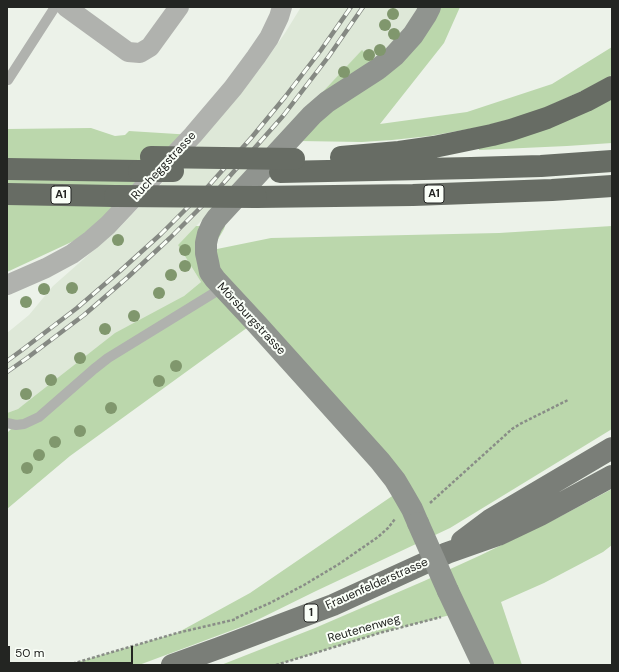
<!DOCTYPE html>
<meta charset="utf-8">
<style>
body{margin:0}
#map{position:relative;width:619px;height:672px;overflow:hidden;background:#ecf2e9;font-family:"DM Sans",sans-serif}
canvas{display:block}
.frame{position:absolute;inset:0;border:8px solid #232522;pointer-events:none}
.scale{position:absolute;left:8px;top:646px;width:125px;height:18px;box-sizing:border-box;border:2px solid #232522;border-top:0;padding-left:5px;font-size:12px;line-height:14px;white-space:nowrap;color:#232522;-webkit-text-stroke:3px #fafff8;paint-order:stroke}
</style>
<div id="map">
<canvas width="619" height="672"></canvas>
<div class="frame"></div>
<div class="scale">50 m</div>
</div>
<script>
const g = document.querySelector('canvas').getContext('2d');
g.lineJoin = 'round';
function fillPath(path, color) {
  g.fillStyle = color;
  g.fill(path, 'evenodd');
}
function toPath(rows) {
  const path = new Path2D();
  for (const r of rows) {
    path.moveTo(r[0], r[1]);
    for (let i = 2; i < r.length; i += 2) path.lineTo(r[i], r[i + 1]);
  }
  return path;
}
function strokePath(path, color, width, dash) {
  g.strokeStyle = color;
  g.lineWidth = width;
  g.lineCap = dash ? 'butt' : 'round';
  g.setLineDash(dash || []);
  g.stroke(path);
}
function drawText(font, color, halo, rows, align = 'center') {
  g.font = font + ' "DM Sans",sans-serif';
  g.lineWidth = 4;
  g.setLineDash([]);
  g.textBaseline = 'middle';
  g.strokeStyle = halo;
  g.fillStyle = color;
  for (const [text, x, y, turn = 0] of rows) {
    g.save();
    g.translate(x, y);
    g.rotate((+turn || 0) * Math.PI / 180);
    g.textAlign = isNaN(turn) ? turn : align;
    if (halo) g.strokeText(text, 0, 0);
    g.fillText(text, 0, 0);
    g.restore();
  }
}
fillPath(toPath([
 [301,7,421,7,398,40,374,62,362,51,317,98,276,143,178,245,201,282,184,296,18,409,7,413,7,333,29,315,53,286,120,227,160,185,199,142,259,70,285,33]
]), '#dee8d8');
fillPath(toPath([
 [437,7,460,7,444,43,380,124,467,112,552,84,612,47,612,75,584,90,544,108,525,115,485,126,430,136,392,140,362,142,299,141],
 [362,50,374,62,317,98],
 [612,87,612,143,567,146,479,150,477,139],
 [91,128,115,136,125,135,129,131,193,135,108,225,7,272,7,129],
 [196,226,225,226,224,229,217,241,217,249,271,238,499,233,612,226,612,429,450,528,316,591,249,624,139,665,68,665,177,633,250,593,401,490,255,322,70,456,7,509,7,433,15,425,7,423,7,413,18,409,115,333,184,296,201,282,178,245],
 [612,489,612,545,603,552,544,583,501,602,522,665,483,665,458,613,383,632,276,665,221,665,315,628,424,581,481,555,561,516]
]), '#bbd7ac');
strokePath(toPath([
 [430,503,512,429,520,424,568,400],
 [236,618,270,603,304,585,339,564,378,537,388,528,395,519],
 [68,665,177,633,237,619],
 [276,665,383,632,441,617]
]), '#898d87', 2.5, [3, 2]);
strokePath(toPath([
 [8,80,55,7],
 [7,423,16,425,24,424,39,417,94,369,108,358,222,288]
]), '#b0b2ae', 10);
strokePath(toPath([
 [66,7,128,52,140,53,150,47,179,7],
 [7,285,46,268,72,254,91,240,108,225,193,135,233,88,256,57,269,38,279,17,282,7]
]), '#b0b2ae', 20);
strokePath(toPath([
 [418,523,412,509,401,490,395,480,380,461,255,322,215,279,210,272,208,262,206,253,206,243,208,234,212,225,217,218,312,115,327,102,378,69,394,56,413,35,426,15,430,7],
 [448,591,483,665]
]), '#90948f', 22);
strokePath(toPath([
 [462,541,490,520,612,448],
 [172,665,219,648,333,605,447,553,498,535,540,515,612,476]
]), '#7a7e78', 22);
strokePath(toPath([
 [341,157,399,152,434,147,492,135,511,130,547,118,586,101,612,87],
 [7,169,139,171],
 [280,172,471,168,541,166,612,161],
 [7,194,115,196],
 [256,197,413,195,552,190,612,186]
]), '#676c64', 22);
const rail = toPath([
 [7,361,22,350,77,308,120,271,161,234,204,191,252,137,285,97,321,50,351,7],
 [7,372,27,358,84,315,128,277,170,238,213,195,283,116,329,56,363,7]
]);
strokePath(rail, '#858983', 4.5);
strokePath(rail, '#fafff8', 3, [9]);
strokePath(toPath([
 [418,523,448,591]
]), '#90948f', 22);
strokePath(toPath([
 [151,157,294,159],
 [139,171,173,171],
 [115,196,256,197]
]), '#676c64', 22);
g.fillStyle = '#80976d';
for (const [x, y] of [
 [393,14],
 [385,25],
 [394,34],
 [380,50],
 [369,55],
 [344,72],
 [118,240],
 [185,250],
 [185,266],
 [171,275],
 [72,288],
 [44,289],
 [159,293],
 [26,302],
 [134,316],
 [105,329],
 [80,358],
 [176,366],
 [51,380],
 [159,381],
 [26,394],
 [111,408],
 [80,431],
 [55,442],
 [39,455],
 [27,468]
]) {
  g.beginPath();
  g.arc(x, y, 6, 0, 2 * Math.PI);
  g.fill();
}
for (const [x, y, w] of [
 [434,194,20],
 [61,195,20],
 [311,613,14]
]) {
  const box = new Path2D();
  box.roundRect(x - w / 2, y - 9, w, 18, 3);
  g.fillStyle = '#fafff8';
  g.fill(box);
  strokePath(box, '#232522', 1);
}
drawText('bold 11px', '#232522', null, [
 ["A1",434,194],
 ["A1",61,195],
 ["1",311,613]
]);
drawText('12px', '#232522', '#fafff8', [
 ["Rucheggstrasse",164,166,-47],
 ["Mörsburgstrasse",251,319,47],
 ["Frauenfelderstrasse",377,584,-24],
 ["Reutenenweg",364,629,-16]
]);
</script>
